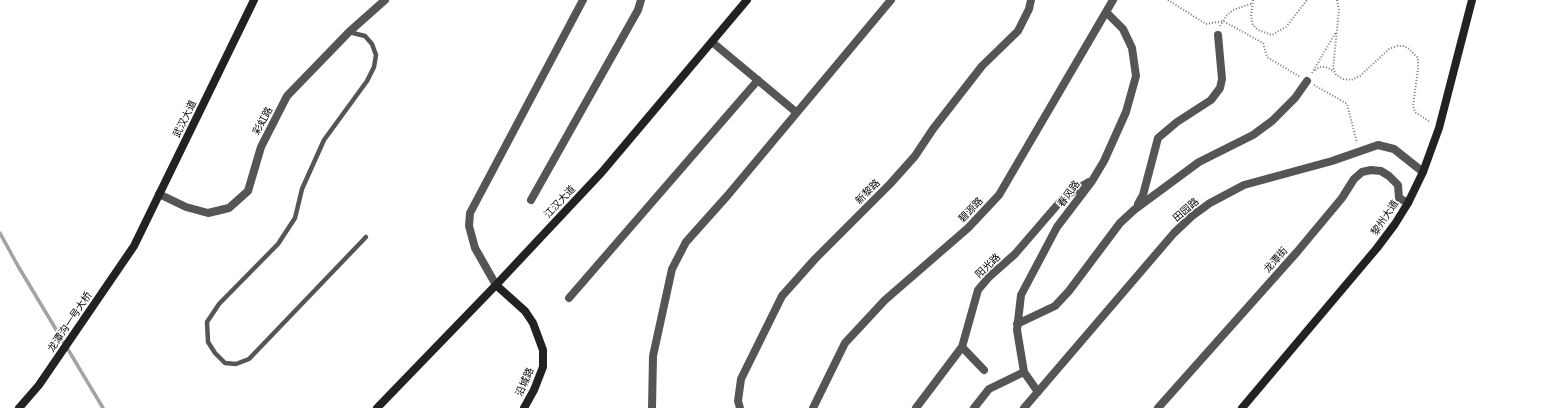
<!DOCTYPE html>
<meta charset="utf-8">
<style>
body{margin:0}
canvas{display:block;background:#fff}
</style>
<canvas width="1564" height="408"></canvas>
<script>
const g = document.querySelector('canvas').getContext('2d');
g.lineJoin = 'round';
function toPath(rows) {
  const path = new Path2D();
  for (const r of rows) {
    path.moveTo(r[0], r[1]);
    for (let i = 2; i < r.length; i += 2) path.lineTo(r[i], r[i + 1]);
  }
  return path;
}
function strokePath(path, color, width, dash) {
  g.strokeStyle = color;
  g.lineWidth = width;
  g.lineCap = dash ? 'butt' : 'round';
  g.setLineDash(dash || []);
  g.stroke(path);
}
function drawText(font, color, halo, rows, align = 'center') {
  g.font = font + ' Figtree,"Noto Sans SC",sans-serif';
  g.lineWidth = 3;
  g.setLineDash([]);
  g.textBaseline = 'middle';
  g.strokeStyle = halo;
  g.fillStyle = color;
  for (const [text, x, y, turn = 0] of rows) {
    g.save();
    g.translate(x, y);
    g.rotate((+turn || 0) * Math.PI / 180);
    g.textAlign = isNaN(turn) ? turn : align;
    if (halo) g.strokeText(text, 0, 0);
    g.fillText(text, 0, 0);
    g.restore();
  }
}
strokePath(toPath([
 [0,233,18,266,103,408]
]), '#a3a3a3', 3.5);
strokePath(toPath([
 [1168,0,1206,24,1223,21,1263,43,1267,57,1300,77],
 [1253,0,1251,16,1253,25,1258,30,1272,35,1286,27,1307,0],
 [1337,0,1339,10,1333,68,1336,75,1343,79,1351,80,1360,76,1389,49,1397,46,1404,46,1409,49,1418,58,1418,69,1413,106,1415,112,1430,122],
 [1220,26,1226,16,1233,10,1253,3],
 [1315,70,1320,67,1326,67,1330,69,1334,72],
 [1312,73,1336,32],
 [1314,85,1347,104,1357,143]
]), '#777', 2, [1, 2]);
strokePath(toPath([
 [349,32,365,36,372,44,376,55,374,67,367,81,324,140,302,189,295,218,278,244,219,304,207,322,208,342,215,353,225,363,236,364,249,359,366,237]
]), '#555', 4.5);
strokePath(toPath([
 [712,42,796,112],
 [159,194,186,207,208,213,229,208,248,191,261,147,287,96,349,32,385,0],
 [531,200,638,10,641,0],
 [1138,204,1143,195,1158,138,1177,122,1211,100,1220,88,1222,79,1218,35],
 [496,285,475,248,469,226,470,213,583,0],
 [569,298,758,80],
 [1017,324,1055,306,1069,291,1120,223,1134,210,1199,162,1253,135,1272,121,1295,98,1307,81],
 [962,347,984,370],
 [1038,392,1024,372,1017,330,1021,295,1057,227,1092,181,1104,161,1126,112,1136,76,1132,48,1123,29,1106,12],
 [652,408,653,356,672,269,686,242,728,195,891,0],
 [740,408,738,401,741,379,782,296,815,259,890,184,915,156,933,129,982,66,1018,31,1029,9,1031,0],
 [813,408,845,343,885,300,968,228,999,195,1113,0],
 [916,408,962,347,978,290,989,277,1015,254,1065,196,1089,182],
 [974,408,989,389,1024,372],
 [1024,408,1174,233,1192,216,1210,203,1244,185,1332,161,1378,145,1394,149,1423,172],
 [1158,408,1297,252,1342,198,1354,179,1362,172,1371,170,1381,171,1389,176,1398,185,1399,198,1408,203]
]), '#555', 8);
strokePath(toPath([
 [496,285,525,311,533,323,543,350,543,367,534,390,524,408],
 [19,408,39,385,134,246,254,0],
 [377,408,496,285,602,172,747,0],
 [1242,408,1377,248,1395,224,1408,203,1423,172,1439,128,1472,0]
]), '#222', 8);
drawText('10px', '#000', '#fff', [
 ["武汉大道",185,119,-64],
 ["彩虹路",263,121,-62],
 ["新黎路",868,192,-45],
 ["春风路",1069,194,-54],
 ["江汉大道",560,202,-47],
 ["碧源路",971,210,-46],
 ["田园路",1186,210,-40],
 ["黎州大道",1385,218,-56],
 ["龙潭街",1276,260,-49],
 ["阳光路",988,266,-44],
 ["龙潭沟一号大桥",70,322,-56],
 ["沿城路",525,382,-66]
]);
</script>
